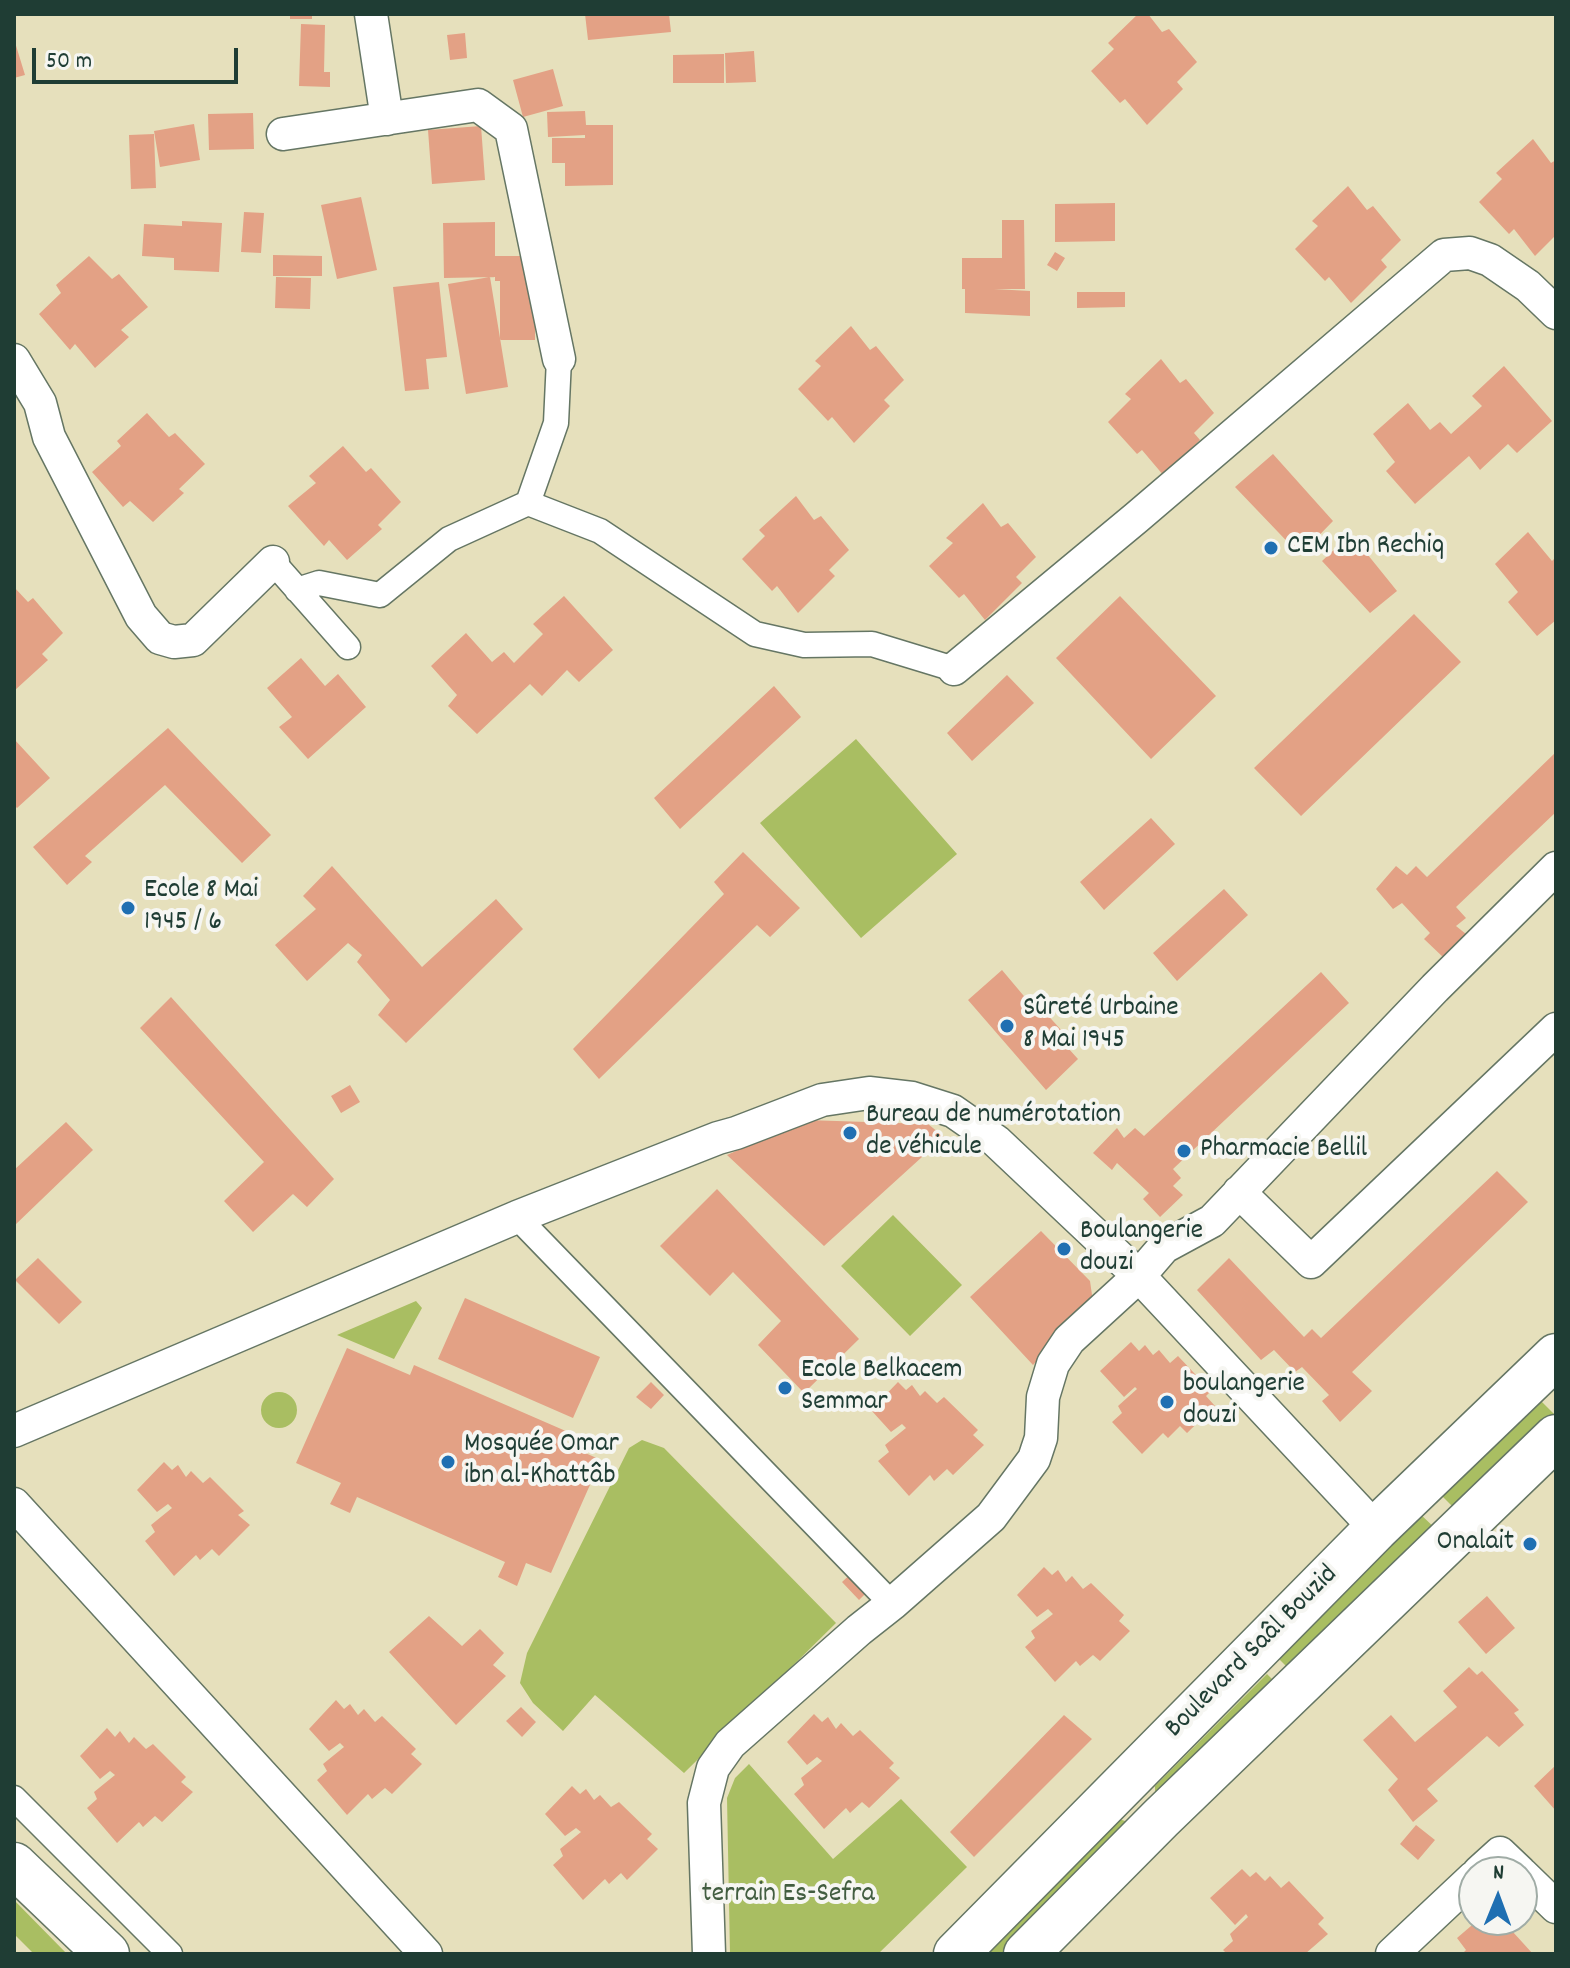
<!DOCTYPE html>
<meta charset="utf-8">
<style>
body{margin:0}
#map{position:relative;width:1570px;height:1968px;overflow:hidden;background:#e6e0bc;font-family:Dekko,sans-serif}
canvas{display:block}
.frame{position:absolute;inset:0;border:16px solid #1f3d34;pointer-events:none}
.north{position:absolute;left:1458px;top:1856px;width:80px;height:80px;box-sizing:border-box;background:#f6f6f2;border:2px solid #a0aca6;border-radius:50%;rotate:1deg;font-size:22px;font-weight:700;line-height:32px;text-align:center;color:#1f3d34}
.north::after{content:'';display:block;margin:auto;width:28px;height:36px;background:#1f6fb2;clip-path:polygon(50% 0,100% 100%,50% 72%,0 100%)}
.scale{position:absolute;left:32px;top:48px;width:206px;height:36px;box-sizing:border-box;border:4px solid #1f3d34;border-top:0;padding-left:10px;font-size:24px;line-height:28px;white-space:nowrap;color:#1f3d34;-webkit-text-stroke:6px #f6f6f2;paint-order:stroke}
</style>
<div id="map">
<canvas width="1570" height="1968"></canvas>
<div class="frame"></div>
<div class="north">N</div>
<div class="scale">50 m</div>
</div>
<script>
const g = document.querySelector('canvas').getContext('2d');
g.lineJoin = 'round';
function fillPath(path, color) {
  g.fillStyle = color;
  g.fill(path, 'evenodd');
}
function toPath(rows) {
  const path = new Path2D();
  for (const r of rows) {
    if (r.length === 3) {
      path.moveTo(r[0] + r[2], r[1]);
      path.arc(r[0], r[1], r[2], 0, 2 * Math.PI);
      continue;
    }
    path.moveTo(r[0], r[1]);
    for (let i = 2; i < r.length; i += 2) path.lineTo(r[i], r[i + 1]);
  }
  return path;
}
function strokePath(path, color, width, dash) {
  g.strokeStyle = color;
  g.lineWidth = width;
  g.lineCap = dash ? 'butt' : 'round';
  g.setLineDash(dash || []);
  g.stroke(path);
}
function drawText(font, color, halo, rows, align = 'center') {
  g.font = font + ' Dekko,sans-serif';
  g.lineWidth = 8;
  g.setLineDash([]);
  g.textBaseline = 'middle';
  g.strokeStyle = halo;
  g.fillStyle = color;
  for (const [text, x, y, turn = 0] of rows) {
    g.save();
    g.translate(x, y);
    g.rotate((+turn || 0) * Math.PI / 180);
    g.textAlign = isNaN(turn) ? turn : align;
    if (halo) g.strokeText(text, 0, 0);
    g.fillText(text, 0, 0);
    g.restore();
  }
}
fillPath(toPath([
 [856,739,957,854,861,938,760,823],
 [893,1215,962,1285,910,1336,841,1266],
 [416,1301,422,1308,394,1359,337,1335],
 [279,1410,18],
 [1537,1397,1555,1415,1459,1513,1441,1495],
 [642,1440,664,1448,836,1623,684,1773,595,1695,563,1731,533,1703,520,1683,527,1653,629,1448],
 [1419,1513,1437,1530,1294,1674,1276,1656],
 [1267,1674,1281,1688,1157,1799,1155,1794,1155,1786],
 [749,1764,833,1859,901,1799,967,1867,878,1954,730,1954,727,1798,735,1778],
 [1119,1819,1128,1822,1011,1954,979,1954],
 [14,1900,67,1954,34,1954,14,1934]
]), '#a9be62');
fillPath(toPath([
 [290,14,312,14,312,19,290,19],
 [585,14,669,14,671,32,588,40],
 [1138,14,1148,14,1162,32,1169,29,1197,62,1177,82,1183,89,1147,125,1125,99,1120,103,1091,71,1114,49,1108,43],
 [301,24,325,25,324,72,330,72,330,87,299,86],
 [465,33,467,58,450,60,447,35],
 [14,39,25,75,14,78],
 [754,51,756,82,726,83,725,53],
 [724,54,724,83,673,83,673,55],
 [553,69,563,106,523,117,513,80],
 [585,111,586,125,613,125,613,185,565,186,565,163,552,163,552,138,585,138,585,135,548,137,547,112],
 [253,113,254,149,209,150,208,114],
 [194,124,200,160,160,167,154,131],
 [481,126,485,180,432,184,428,130],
 [154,134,156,188,131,189,129,135],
 [1533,139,1551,163,1556,160,1556,235,1535,256,1514,229,1509,234,1479,202,1502,179,1496,173],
 [1348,186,1367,210,1373,206,1401,240,1381,260,1387,267,1351,303,1329,277,1325,281,1295,249,1318,226,1312,221],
 [361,197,377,270,337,279,321,205],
 [1115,203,1115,241,1055,242,1055,204],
 [244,212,264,213,261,253,241,252],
 [1002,220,1024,220,1025,289,994,289,1030,291,1030,316,965,313,965,289,962,289,962,258,1002,258],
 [182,221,222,223,219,272,174,270,174,258,142,256,144,224,182,226],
 [495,222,495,256,526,256,526,281,535,281,535,340,500,340,500,281,495,281,495,277,444,278,443,223],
 [1055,252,1065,258,1057,271,1047,265],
 [273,255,322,256,322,276,273,276],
 [89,256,112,279,119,274,148,307,121,330,129,337,95,368,75,344,70,350,39,314,61,293,56,285],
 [276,277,311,278,310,309,275,308],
 [490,277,508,387,466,394,448,284],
 [439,282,447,357,426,359,429,389,405,391,393,287],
 [1077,292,1125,292,1125,307,1077,308],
 [851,326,870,350,876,346,904,380,884,400,890,406,854,443,832,417,828,421,798,389,821,366,815,361],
 [1161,359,1180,383,1186,379,1214,413,1194,433,1200,440,1164,476,1142,450,1137,454,1108,422,1131,399,1125,394],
 [1504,366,1552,421,1517,453,1508,444,1480,470,1469,456,1415,504,1386,471,1395,462,1373,434,1408,403,1430,430,1440,422,1451,434,1482,406,1472,396],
 [147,413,169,437,175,433,205,464,179,489,184,493,153,522,130,501,123,507,92,472,121,446,117,441],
 [343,446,366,472,371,468,401,502,378,525,382,529,347,560,329,540,324,546,288,506,316,483,309,476],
 [1273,454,1333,521,1300,555,1235,487],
 [796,496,814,520,821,516,849,550,829,570,835,576,798,613,777,586,772,591,742,559,765,536,759,530],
 [983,503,1001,527,1008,523,1036,557,1016,577,1022,583,985,620,964,594,959,598,929,566,953,543,946,538],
 [1528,532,1552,561,1556,557,1556,620,1537,636,1508,602,1518,592,1495,564],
 [1351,534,1397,591,1370,613,1322,561],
 [14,587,28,602,33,598,63,633,42,654,48,660,14,691],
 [564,596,613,650,579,682,567,670,542,696,530,684,477,734,448,706,457,695,431,666,466,633,492,662,504,652,514,663,543,634,533,624],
 [1120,596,1216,696,1151,759,1056,658],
 [1414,614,1461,662,1301,816,1254,768],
 [301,658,325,686,338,674,366,707,308,759,279,727,292,717,267,688],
 [1007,675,1034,703,972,761,947,733],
 [774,686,801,717,680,829,654,798],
 [168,728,271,835,242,863,165,785,85,856,92,862,67,885,33,847],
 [14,739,50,778,17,808,14,805],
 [1556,752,1556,812,1456,907,1466,918,1456,926,1466,934,1444,958,1424,939,1430,933,1402,903,1393,909,1376,889,1396,866,1407,875,1416,866,1427,877],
 [1151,818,1175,844,1104,910,1080,882],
 [743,852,800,908,770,937,757,925,599,1079,573,1049,724,894,714,882],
 [332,866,422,967,496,899,523,929,406,1043,378,1015,390,1000,357,962,362,955,348,943,307,981,275,945,316,909,303,896],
 [1224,889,1248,915,1177,981,1153,953],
 [1002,970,1039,1014,1043,1010,1063,1032,1058,1037,1078,1059,1046,1090,968,1000],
 [1321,972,1349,1003,1173,1169,1181,1178,1173,1186,1183,1195,1160,1217,1143,1199,1149,1193,1117,1163,1112,1170,1093,1153,1117,1128,1124,1138,1135,1128,1144,1136],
 [171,997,334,1179,307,1207,293,1194,253,1232,224,1201,264,1162,140,1028],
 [350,1085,360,1102,341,1113,331,1096],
 [806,1120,928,1124,944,1137,824,1246,727,1155],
 [66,1122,93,1150,14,1226,14,1170],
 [1497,1171,1528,1202,1352,1372,1372,1391,1340,1422,1322,1401,1329,1395,1302,1367,1295,1372,1274,1350,1261,1360,1197,1290,1229,1258,1304,1337,1312,1329,1321,1338],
 [717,1189,859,1339,804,1393,758,1345,781,1321,733,1272,710,1296,660,1246],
 [1041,1231,1090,1281,1093,1302,1033,1365,970,1297],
 [38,1258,82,1302,59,1324,15,1280],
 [465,1298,600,1357,573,1418,438,1359],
 [1131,1342,1139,1351,1145,1345,1153,1355,1159,1350,1170,1363,1178,1356,1211,1391,1206,1396,1215,1406,1187,1433,1180,1426,1168,1438,1163,1433,1142,1454,1112,1422,1122,1413,1118,1406,1137,1389,1135,1387,1124,1397,1100,1371],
 [347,1348,410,1375,414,1365,568,1432,563,1443,601,1460,551,1573,526,1563,517,1586,498,1577,505,1562,357,1497,350,1513,330,1504,341,1483,296,1463],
 [651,1382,664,1395,651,1409,636,1397],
 [898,1382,906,1390,912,1385,920,1396,925,1391,937,1403,944,1397,978,1430,973,1435,984,1445,953,1475,947,1469,934,1481,930,1475,909,1496,878,1461,889,1452,885,1445,906,1428,902,1424,891,1432,871,1410],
 [164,1462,172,1470,178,1465,186,1477,191,1471,203,1483,210,1477,244,1511,238,1515,250,1525,219,1556,212,1549,200,1560,196,1555,174,1576,145,1541,155,1532,151,1525,172,1508,168,1504,157,1512,137,1490],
 [1044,1567,1052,1575,1058,1570,1066,1582,1072,1576,1083,1589,1091,1583,1124,1615,1119,1621,1130,1631,1100,1661,1093,1655,1080,1666,1076,1661,1055,1682,1025,1647,1035,1638,1031,1631,1053,1614,1048,1609,1037,1617,1017,1595],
 [856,1569,873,1586,859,1600,842,1582],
 [1487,1596,1515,1628,1486,1654,1458,1622],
 [429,1616,462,1646,480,1629,504,1653,493,1665,506,1676,456,1725,389,1652],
 [1469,1667,1477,1675,1482,1671,1519,1710,1514,1713,1524,1725,1499,1747,1487,1736,1427,1789,1438,1801,1413,1822,1388,1790,1398,1779,1363,1740,1391,1715,1415,1742,1457,1707,1443,1691],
 [336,1700,344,1709,350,1704,358,1715,364,1709,375,1722,382,1716,416,1749,411,1754,422,1764,392,1794,385,1788,372,1799,368,1794,347,1815,317,1780,327,1771,323,1764,344,1747,340,1743,329,1751,309,1729],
 [521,1707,536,1722,522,1737,506,1721],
 [814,1714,822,1722,828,1717,836,1729,841,1723,853,1736,860,1730,894,1763,889,1768,900,1778,869,1808,862,1802,850,1813,846,1808,824,1829,794,1794,804,1785,801,1778,822,1761,817,1757,807,1765,787,1742],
 [1064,1715,1092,1739,974,1857,950,1832],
 [107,1728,115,1737,120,1731,129,1743,134,1737,146,1749,153,1744,186,1777,181,1782,193,1792,162,1822,155,1816,143,1827,139,1822,117,1843,87,1808,97,1799,94,1792,115,1775,110,1771,100,1779,80,1756],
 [1556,1765,1556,1811,1534,1786],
 [572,1786,580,1794,586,1789,594,1800,600,1795,611,1807,619,1802,652,1834,647,1839,658,1849,627,1880,621,1873,609,1884,605,1879,583,1900,553,1865,563,1856,560,1849,581,1832,576,1828,565,1836,545,1814],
 [1416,1825,1435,1840,1418,1860,1400,1844],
 [1242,1869,1250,1877,1256,1872,1265,1881,1270,1876,1281,1888,1289,1881,1324,1918,1318,1924,1328,1934,1305,1954,1227,1954,1223,1950,1233,1941,1230,1934,1248,1917,1246,1914,1235,1925,1210,1898],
 [1478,1920,1502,1920,1533,1954,1462,1954,1466,1950,1457,1938]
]), '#e3a185');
const pedestrian = toPath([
 [528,503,600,531,755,634,804,645,872,644,954,669],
 [273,562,348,647],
 [297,590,319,583,380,595,449,539,528,503,556,423,559,359],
 [517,1217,892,1604],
 [14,1798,170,1954]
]);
const minor = toPath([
 [371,14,387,119],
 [283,134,478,105,511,129,559,359],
 [14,360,40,403,49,437,141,616,160,638,174,642,193,640,273,562],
 [954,669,1136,518,1444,255,1470,253,1490,260,1528,286,1556,313],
 [1239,1192,1311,1262,1556,1029],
 [14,1431,517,1217,718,1138,736,1133,822,1100,869,1093,912,1098,953,1111,996,1141,1139,1276,1069,1340,1053,1364,1043,1397,1041,1438,1034,1459,991,1517,892,1604,859,1630,730,1744,713,1768,704,1803,709,1954],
 [14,1504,426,1954],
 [1376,1529,1139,1276,1164,1247,1212,1221,1435,988,1556,868],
 [1479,1872,1500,1853,1520,1872],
 [1522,1874,1556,1907],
 [1392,1954,1474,1877]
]);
const secondary = toPath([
 [14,1865,107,1954],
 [956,1954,1376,1529,1556,1356],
 [1026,1954,1161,1818,1556,1437]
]);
strokePath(pedestrian, '#657664', 27);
strokePath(minor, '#657664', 35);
strokePath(secondary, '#657664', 47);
strokePath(pedestrian, '#fff', 24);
strokePath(minor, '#fff', 32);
strokePath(secondary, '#fff', 44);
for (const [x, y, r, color] of [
 [1271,548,8,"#1f6fb2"],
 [128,908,8,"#1f6fb2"],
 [1007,1026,8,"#1f6fb2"],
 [850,1133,8,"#1f6fb2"],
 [1184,1151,8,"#1f6fb2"],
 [1064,1249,8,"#1f6fb2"],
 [785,1388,8,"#1f6fb2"],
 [1167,1402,8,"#1f6fb2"],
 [448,1462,8,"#1f6fb2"],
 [1530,1544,8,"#1f6fb2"]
]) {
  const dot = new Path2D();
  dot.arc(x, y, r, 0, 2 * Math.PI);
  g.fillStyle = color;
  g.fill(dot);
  strokePath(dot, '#f6f6f2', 3);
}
drawText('28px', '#1f3d34', '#f6f6f2', [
 ["CEM Ibn Rechiq",1287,548],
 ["Ecole 8 Mai",144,892],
 ["1945 / 6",144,924],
 ["Sûreté Urbaine",1023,1010],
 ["8 Mai 1945",1023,1042],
 ["Bureau de numérotation",866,1117],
 ["de véhicule",866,1149],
 ["Pharmacie Bellil",1200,1151],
 ["Boulangerie",1080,1233],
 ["douzi",1080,1265],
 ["Ecole Belkacem",801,1372],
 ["Semmar",801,1404],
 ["boulangerie",1183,1386],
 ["douzi",1183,1418],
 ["Mosquée Omar",464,1446],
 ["ibn al-Khattâb",464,1478],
 ["Onalait",1514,1544,"right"]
], 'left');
drawText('28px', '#1f3d34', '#f6f6f2', [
 ["Boulevard Saâl Bouzid",1253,1653,-45]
]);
drawText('28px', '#425d40', '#f6f6f2', [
 ["terrain Es-Sefra",788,1896]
]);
</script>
